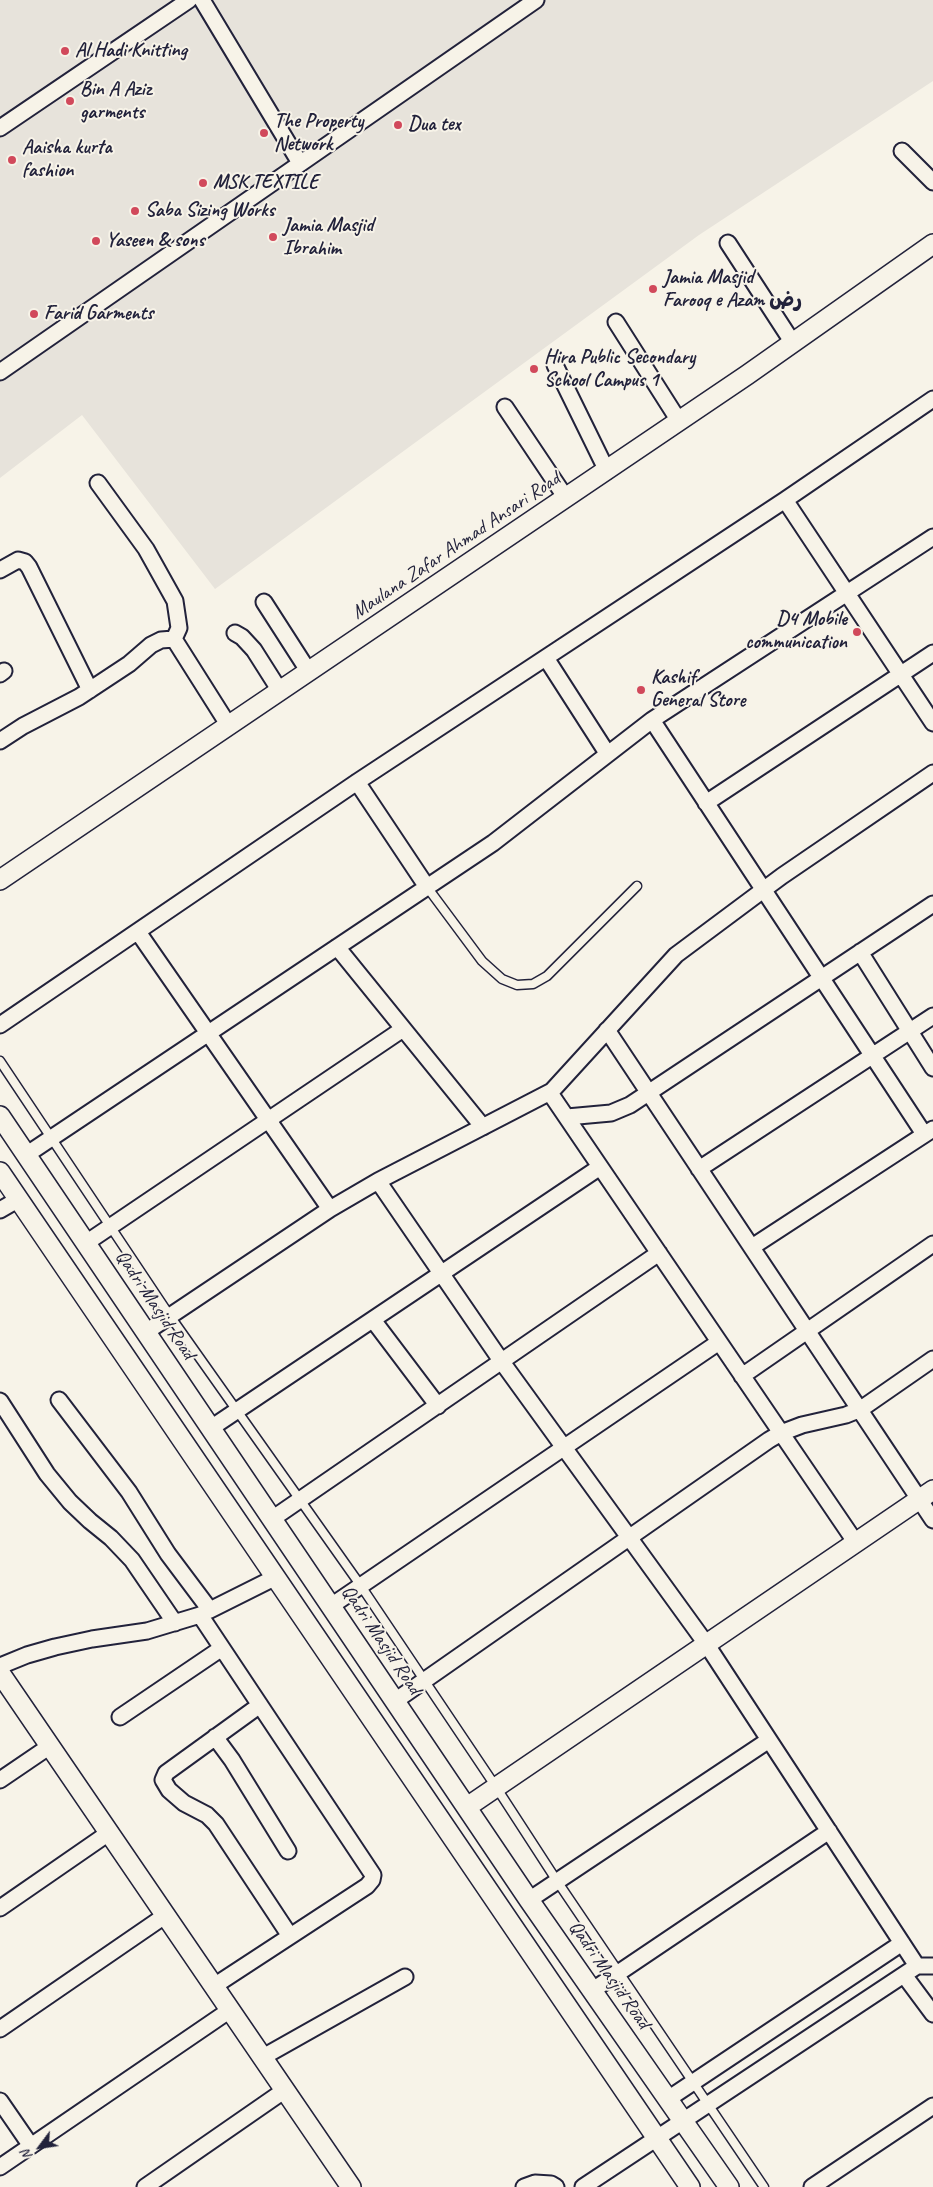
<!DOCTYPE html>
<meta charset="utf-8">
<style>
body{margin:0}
#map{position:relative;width:933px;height:2187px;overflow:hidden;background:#f7f3e8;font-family:Caveat,sans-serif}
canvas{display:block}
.north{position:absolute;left:15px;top:2122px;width:50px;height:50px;-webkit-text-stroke:4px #f7f3e8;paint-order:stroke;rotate:239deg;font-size:14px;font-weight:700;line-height:20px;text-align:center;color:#22223b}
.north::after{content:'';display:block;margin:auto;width:18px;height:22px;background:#22223b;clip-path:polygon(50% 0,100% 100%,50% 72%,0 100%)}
</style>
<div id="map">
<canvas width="933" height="2187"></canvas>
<div class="north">N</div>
</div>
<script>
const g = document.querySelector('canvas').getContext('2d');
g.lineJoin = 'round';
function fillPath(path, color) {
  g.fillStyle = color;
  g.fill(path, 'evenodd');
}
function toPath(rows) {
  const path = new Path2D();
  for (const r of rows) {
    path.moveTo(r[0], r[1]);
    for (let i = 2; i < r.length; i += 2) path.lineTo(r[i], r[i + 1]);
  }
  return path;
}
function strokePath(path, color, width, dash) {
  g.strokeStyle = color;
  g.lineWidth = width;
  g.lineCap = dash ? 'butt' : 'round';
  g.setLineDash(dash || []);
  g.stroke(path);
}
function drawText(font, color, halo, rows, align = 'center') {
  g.font = font + ' Caveat,"Playpen Sans Arabic",sans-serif';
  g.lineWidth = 4;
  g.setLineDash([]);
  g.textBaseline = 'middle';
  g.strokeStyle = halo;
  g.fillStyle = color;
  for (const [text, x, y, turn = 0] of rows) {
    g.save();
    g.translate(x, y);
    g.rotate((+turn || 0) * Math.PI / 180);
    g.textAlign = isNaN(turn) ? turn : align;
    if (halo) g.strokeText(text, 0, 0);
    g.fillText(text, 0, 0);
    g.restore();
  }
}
fillPath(toPath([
 [0,0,933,0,933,81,699,235,215,589,82,415,0,478]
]), '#e7e3db');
const service = toPath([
 [427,887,482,961,502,979,517,985,533,984,547,976,637,886],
 [0,1061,170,1316,361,1586,496,1787,557,1881,764,2187]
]);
const minor = toPath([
 [202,0,300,163],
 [0,128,189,0],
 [902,151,933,182],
 [728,243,793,343],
 [616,322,679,421],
 [555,365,607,471],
 [0,372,536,0],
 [505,407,566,498],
 [98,483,146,549,175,601,179,628,174,639],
 [785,500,933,723],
 [0,570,18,560,25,562,29,567,90,690],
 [264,602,309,672],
 [235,633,242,637,254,650,280,691],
 [546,658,607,753],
 [0,674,4,671],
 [652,720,924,1134],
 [0,741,23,726,79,697,129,664,151,645,161,640,174,639,229,726],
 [357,782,427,887],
 [706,803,933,653],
 [138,932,330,1209],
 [337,947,483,1127],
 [860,952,933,1068],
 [0,1025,357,782,785,500,933,399],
 [607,1030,933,1520],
 [567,1117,611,1113,630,1105,933,904],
 [26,1155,493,843,652,720,933,537],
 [699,1169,933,1016],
 [378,1181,502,1362,707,1645,917,1966,933,1966],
 [0,1210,19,1199],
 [86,1243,403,1029],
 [752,1247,933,1129],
 [373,1320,438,1406],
 [146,1332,330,1209,378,1181,552,1091],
 [742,1376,933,1244],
 [59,1400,129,1492,168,1554,210,1610],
 [0,1401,47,1474,70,1502,90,1521,111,1538,132,1560,175,1623],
 [211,1428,600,1167],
 [272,1519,659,1253],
 [856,1543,550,1093,676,955,782,876,933,773],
 [331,1606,719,1342],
 [200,1615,373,1875,372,1880,367,1886,214,1986],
 [0,1666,27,1655,55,1647,92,1639,147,1631,200,1615,276,1577],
 [395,1701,769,1440,781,1433,802,1425,846,1415,861,1409,933,1359],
 [260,1705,166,1773,163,1780,169,1790,184,1803,207,1815,216,1824,290,1936],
 [120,1717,222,1648],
 [215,1737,232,1760,288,1851],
 [0,1780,50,1746],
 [529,1900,769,1740],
 [0,1908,110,1832],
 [904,1975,933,2014],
 [593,1990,829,1831],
 [0,2029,166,1915],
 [263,2057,405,1977],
 [668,2099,902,1943],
 [0,2101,31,2146],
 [0,2167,230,2010],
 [145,2187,285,2090],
 [524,2187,535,2183,551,2184,556,2187],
 [583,2187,917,1966],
 [812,2187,933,2106]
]);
const tertiary = toPath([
 [0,880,747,375,933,244],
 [0,1116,529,1900,729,2187],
 [0,1172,690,2187],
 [0,1673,351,2187],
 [467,1807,933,1490]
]);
strokePath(service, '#22223b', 11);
strokePath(minor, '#22223b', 19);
strokePath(tertiary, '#22223b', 22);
strokePath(service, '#f7f3e8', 8);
strokePath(minor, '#f7f3e8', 15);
strokePath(tertiary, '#f7f3e8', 19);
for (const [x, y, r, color] of [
 [65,51,5,"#d1495b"],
 [70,101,5,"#d1495b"],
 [398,125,5,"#d1495b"],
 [264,133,5,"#d1495b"],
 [12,160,5,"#d1495b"],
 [203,183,5,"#d1495b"],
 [135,211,5,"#d1495b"],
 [273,237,5,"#d1495b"],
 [96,241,5,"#d1495b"],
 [653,289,5,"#d1495b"],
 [34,314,5,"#d1495b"],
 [534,369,5,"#d1495b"],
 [857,632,5,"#d1495b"],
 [641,690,5,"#d1495b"]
]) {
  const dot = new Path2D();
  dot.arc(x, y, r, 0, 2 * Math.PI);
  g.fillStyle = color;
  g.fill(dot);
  strokePath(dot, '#f7f3e8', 2);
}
drawText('bold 20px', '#22223b', '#f7f3e8', [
 ["Al Hadi Knitting",75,51],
 ["Bin A Aziz",80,90],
 ["garments",80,113],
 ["The Property",274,122],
 ["Network",274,145],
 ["Dua tex",408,125],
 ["Aaisha kurta",22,148],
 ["fashion",22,171],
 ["MSK TEXTILE",213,183],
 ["Saba Sizing Works",145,211],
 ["Jamia Masjid",283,226],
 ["Ibrahim",283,249],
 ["Yaseen & sons",106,241],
 ["Jamia Masjid",663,278],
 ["Farooq e Azam رض",663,301],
 ["Farid Garments",44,314],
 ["Hira Public Secondary",544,358],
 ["School Campus 1",544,381],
 ["D4 Mobile",847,620,"right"],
 ["communication",847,643,"right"],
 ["Kashif",651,678],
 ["General Store",651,701]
], 'left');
drawText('20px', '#22223b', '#f7f3e8', [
 ["Maulana Zafar Ahmad Ansari Road",456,546,-34],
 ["Qadri Masjid Road",155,1305,56],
 ["Qadri Masjid Road",381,1640,56],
 ["Qadri Masjid Road",609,1975,55]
]);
</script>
